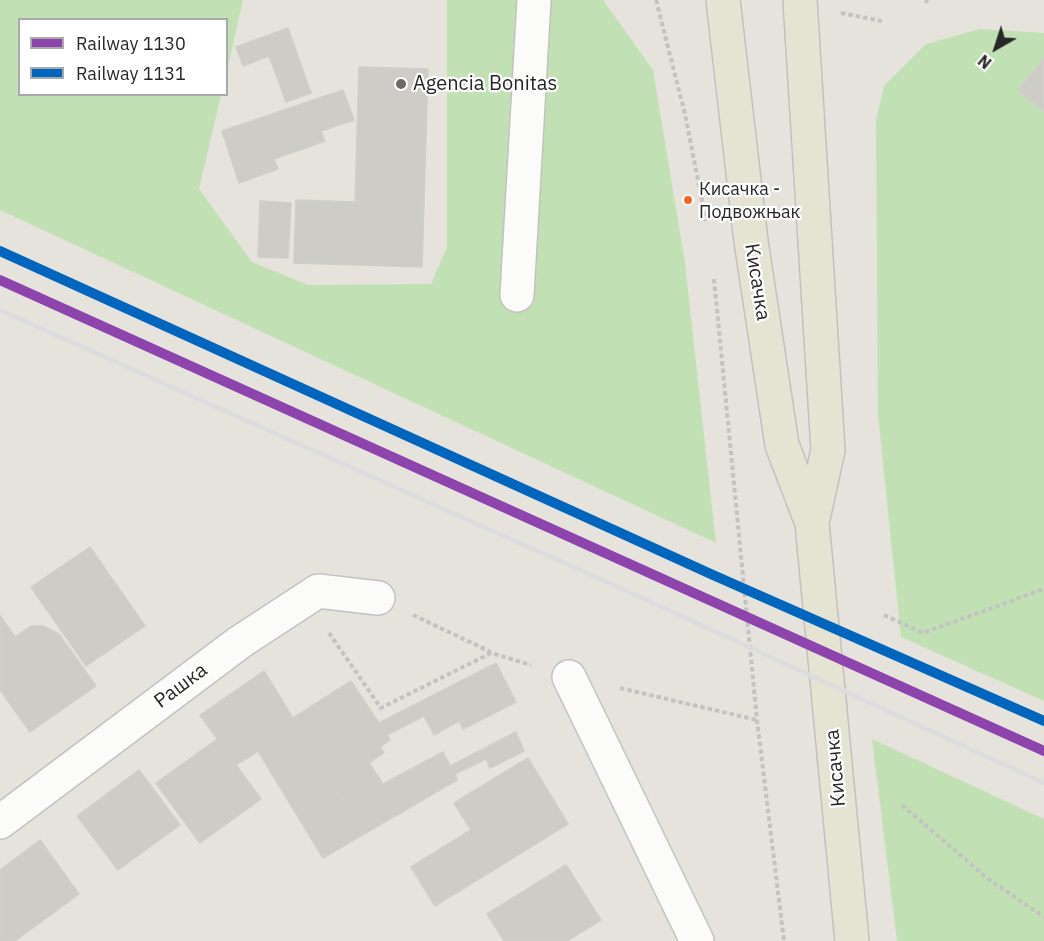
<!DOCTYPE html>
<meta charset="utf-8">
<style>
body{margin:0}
#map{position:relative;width:1044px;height:941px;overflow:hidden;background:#e5e3dc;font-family:"IBM Plex Sans",sans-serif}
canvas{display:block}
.legend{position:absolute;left:18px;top:18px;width:210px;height:78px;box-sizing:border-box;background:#fff;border:2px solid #a9a9a9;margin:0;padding:8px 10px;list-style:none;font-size:18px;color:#272727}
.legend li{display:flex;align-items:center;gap:12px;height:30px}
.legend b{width:30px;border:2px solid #a9a9a9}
.north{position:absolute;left:966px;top:18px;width:60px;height:60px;-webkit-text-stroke:4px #fff;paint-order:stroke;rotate:219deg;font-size:16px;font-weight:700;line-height:24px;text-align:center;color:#272727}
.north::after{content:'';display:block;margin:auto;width:21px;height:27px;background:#272727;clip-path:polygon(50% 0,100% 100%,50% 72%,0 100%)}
</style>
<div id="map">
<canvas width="1044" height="941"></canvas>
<ul class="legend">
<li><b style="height:8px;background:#8e44ad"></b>Railway 1130</li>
<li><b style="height:8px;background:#0065bd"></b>Railway 1131</li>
</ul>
<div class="north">N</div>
</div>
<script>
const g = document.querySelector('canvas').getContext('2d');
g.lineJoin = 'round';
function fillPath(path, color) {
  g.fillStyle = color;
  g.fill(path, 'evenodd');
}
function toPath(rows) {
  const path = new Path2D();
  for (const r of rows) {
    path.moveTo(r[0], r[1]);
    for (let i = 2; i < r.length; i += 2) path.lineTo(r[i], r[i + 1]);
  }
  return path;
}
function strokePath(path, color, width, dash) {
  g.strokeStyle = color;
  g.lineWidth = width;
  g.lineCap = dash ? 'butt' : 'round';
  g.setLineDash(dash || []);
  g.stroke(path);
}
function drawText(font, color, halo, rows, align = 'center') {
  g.font = font + ' "IBM Plex Sans",sans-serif';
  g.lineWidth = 4.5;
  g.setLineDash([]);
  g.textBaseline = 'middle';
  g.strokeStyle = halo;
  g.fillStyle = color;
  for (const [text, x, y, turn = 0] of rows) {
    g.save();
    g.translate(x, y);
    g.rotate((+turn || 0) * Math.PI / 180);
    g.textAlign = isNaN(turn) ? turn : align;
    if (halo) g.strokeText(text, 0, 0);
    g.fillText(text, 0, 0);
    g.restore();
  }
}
fillPath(toPath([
 [0,0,243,0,227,71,226,20,20,20,20,94,221,95,199,189,252,262,308,285,431,284,447,247,447,0,603,0,653,70,685,263,716,543,0,210],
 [980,29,1044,33,1044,701,901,637,878,414,876,121,884,86,926,44],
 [872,739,1044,819,1044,941,897,941]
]), '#c1e1b4');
const building = toPath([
 [288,28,311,93,286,102,269,56,243,66,236,47,288,28],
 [1044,58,1044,111,1018,90,1044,58],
 [359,67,428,69,422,267,294,263,296,200,355,202,359,67],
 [343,90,354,120,321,131,325,141,274,159,278,169,239,183,222,131,343,90],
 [260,201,291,203,288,258,258,257,260,201],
 [90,547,145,626,86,666,31,587,90,547],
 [0,615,15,637,31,626,43,626,59,634,96,686,30,732,0,690,0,615],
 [496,663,516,702,463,729,459,721,434,735,424,716,387,735,390,740,380,747,384,753,369,763,383,784,443,752,450,766,516,732,524,751,490,768,486,759,455,774,457,780,364,834,293,718,351,681,379,723,496,663],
 [264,671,364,834,323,858,258,751,236,765,200,715,264,671],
 [217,739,261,799,200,843,156,783,217,739],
 [528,758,568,824,435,906,411,867,471,830,454,803,528,758],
 [139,770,180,825,118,870,77,816,139,770],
 [40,840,79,894,15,941,0,941,0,870,40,840],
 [566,865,601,920,567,941,504,941,487,914,566,865]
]);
fillPath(building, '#ceccc7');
strokePath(building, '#d0cec8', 1.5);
const minor = toPath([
 [517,295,534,0],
 [569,677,697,941],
 [0,822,240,642,318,591,378,598]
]);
const major = toPath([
 [723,0,751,241,782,445,812,523,852,941],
 [800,0,828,450,812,523]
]);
strokePath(minor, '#c2c2c2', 36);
strokePath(major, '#c2c1bf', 36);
strokePath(toPath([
 [656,0,685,114,706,221],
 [926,0,927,3],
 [841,13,882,21],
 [714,279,757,720,784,941],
 [413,615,491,652],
 [884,615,923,633,1044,589],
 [329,633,381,708,491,653,531,665],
 [620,688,757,720],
 [902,805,987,878,1044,917]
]), '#c3c3c2', 4, [4.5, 3]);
strokePath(minor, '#fbfbfa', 33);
strokePath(major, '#e5e3d2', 33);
strokePath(toPath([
 [0,310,640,597,1044,783],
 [1034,746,1044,753]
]), '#dcdbdd', 4.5);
strokePath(toPath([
 [0,280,1044,751]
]), '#8e44ad', 10);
strokePath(toPath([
 [0,251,713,575,1044,721]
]), '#0065bd', 10);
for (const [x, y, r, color] of [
 [401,84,6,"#6a6966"],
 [688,200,5,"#f26522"]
]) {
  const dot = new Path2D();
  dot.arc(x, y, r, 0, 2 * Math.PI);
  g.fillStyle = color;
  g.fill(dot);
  strokePath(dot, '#fff', 2);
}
drawText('18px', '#272727', '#fff', [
 ["Кисачка -",699,190],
 ["Подвожњак",699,213]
], 'left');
drawText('20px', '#272727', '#fff', [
 ["Agencia Bonitas",413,84]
], 'left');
drawText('20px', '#272727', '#fff', [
 ["Кисачка",757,282,81],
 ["Рашка",181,686,-37],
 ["Кисачка",836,768,-95]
]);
</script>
